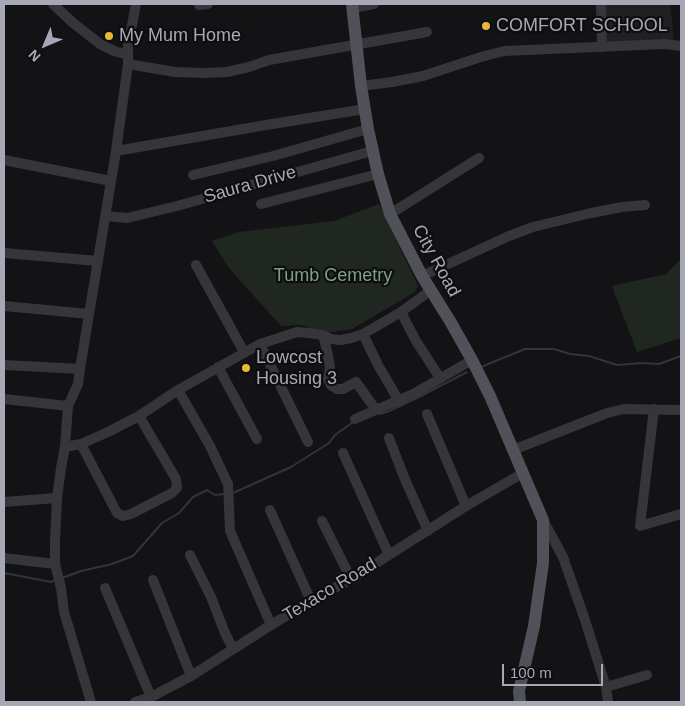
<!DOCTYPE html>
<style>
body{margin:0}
#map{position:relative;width:685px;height:706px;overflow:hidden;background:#131315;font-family:Helvetica,sans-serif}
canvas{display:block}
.frame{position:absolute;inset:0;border:5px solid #a6a9b5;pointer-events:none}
.north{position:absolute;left:20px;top:20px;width:50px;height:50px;-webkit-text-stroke:4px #0e0e10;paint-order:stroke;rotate:225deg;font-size:14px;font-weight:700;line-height:20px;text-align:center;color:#a6a9b5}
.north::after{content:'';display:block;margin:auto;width:18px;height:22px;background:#a6a9b5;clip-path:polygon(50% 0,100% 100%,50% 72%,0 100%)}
.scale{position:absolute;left:502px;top:664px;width:101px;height:22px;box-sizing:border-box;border:2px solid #a6a9b5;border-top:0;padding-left:6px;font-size:15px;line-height:18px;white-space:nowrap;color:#a6a9b5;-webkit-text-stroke:4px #0e0e10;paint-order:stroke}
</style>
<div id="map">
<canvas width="685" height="706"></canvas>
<div class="frame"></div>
<div class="north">N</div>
<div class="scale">100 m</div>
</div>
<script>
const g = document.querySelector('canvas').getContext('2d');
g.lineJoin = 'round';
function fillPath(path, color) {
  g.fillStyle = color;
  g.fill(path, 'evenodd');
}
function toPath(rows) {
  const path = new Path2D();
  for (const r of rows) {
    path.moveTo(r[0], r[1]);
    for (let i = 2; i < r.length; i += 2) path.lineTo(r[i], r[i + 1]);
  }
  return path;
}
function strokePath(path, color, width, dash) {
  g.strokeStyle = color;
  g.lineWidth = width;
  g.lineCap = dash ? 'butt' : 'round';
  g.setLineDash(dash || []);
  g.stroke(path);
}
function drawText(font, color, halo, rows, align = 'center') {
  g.font = font + ' Helvetica,sans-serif';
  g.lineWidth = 4.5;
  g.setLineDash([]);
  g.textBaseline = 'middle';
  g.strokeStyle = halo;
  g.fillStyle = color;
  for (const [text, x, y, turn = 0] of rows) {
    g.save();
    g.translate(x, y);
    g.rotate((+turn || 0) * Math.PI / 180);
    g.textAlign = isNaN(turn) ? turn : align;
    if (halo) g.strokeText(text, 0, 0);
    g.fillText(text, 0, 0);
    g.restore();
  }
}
fillPath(toPath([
 [605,4,670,4,674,39,607,44]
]), '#201f22');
fillPath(toPath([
 [379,204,418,286,415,292,352,329,332,332,320,331,301,325,281,326,229,268,212,241,239,232,334,221],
 [681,259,681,338,637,352,612,286,666,274]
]), '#202721');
strokePath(toPath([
 [481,367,525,349,554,349,570,354,589,356,617,365,642,363,659,364,681,356],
 [379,414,387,412,419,397,467,372],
 [233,493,291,467,329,443,335,435,353,422],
 [4,573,51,582,55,580],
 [62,578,81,571,112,564,133,556,162,523,179,513,193,497,207,490,215,495,224,494]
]), '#2d353d', 2);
strokePath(toPath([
 [53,4,72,22,100,44,114,51,128,55],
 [601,4,602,47],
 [199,5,208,4],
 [352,8,374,4],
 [128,64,175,72,203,73,227,72,249,67,269,60,427,32],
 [361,86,392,82,423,76,481,57,504,51,665,44,681,46],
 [116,151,266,125,365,109],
 [4,160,111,181],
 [193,175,273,156,368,129],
 [261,204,378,174],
 [390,214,479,158],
 [105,216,127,218,177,206,372,151],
 [4,253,98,261],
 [196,265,244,352],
 [422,276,509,236,533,227,591,213,622,207,645,205],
 [4,306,89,314],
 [401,312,416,341,440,378],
 [363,334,378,365,399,401],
 [323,335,327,351,330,367,328,379,331,385,337,389,343,389,356,382,376,410],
 [260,344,308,442],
 [4,365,80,369],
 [218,367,257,439],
 [178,390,210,446,228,484,230,531,271,625],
 [4,399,68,406],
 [654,409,640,526,681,514],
 [427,414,466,506],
 [355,419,415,393,472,360],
 [389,438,404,477,428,531],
 [81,444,117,513,123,516,131,514,172,493,177,488,176,479,139,416],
 [65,447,81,444,108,432,139,416,178,390,260,344,297,332,309,333,323,335,331,339,341,340,351,338,363,334,377,326,401,312,431,290],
 [513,450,607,413,624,409,681,410],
 [343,453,389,555],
 [4,502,57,498],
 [270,510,311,601],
 [543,520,563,557,585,620,606,687,608,702],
 [322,521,351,579],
 [190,555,211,597,225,633,233,649],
 [4,558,55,564],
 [153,580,191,676],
 [105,588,151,697],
 [606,687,647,675],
 [91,702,64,612,61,588,55,564,55,542,57,498,61,468,65,447,68,406,78,384,80,369,116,151,128,64,128,46,136,4],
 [135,702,151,697,191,676,271,625,311,601,351,579,466,506,523,473]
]), '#35353a', 10);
strokePath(toPath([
 [352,4,361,86,368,129,378,174,390,214,422,276,450,321,472,360,490,396,543,520,543,563,534,626,519,691,520,702]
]), '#515259', 12);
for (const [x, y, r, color] of [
 [486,26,5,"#e8b938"],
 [109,36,5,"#e8b938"],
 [246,368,5,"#e8b938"]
]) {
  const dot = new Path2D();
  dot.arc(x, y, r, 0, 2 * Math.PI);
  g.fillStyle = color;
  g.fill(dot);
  strokePath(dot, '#0e0e10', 2);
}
drawText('18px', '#a6a9b5', '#0e0e10', [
 ["COMFORT SCHOOL",496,26],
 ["My Mum Home",119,36],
 ["Lowcost",256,358],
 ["Housing 3",256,379]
], 'left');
drawText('18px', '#a6a9b5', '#0e0e10', [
 ["Saura Drive",250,185,-16],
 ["City Road",436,261,61],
 ["Texaco Road",330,590,-31]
]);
drawText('18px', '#7d9f82', '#0e0e10', [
 ["Tumb Cemetry",333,276]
]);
</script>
